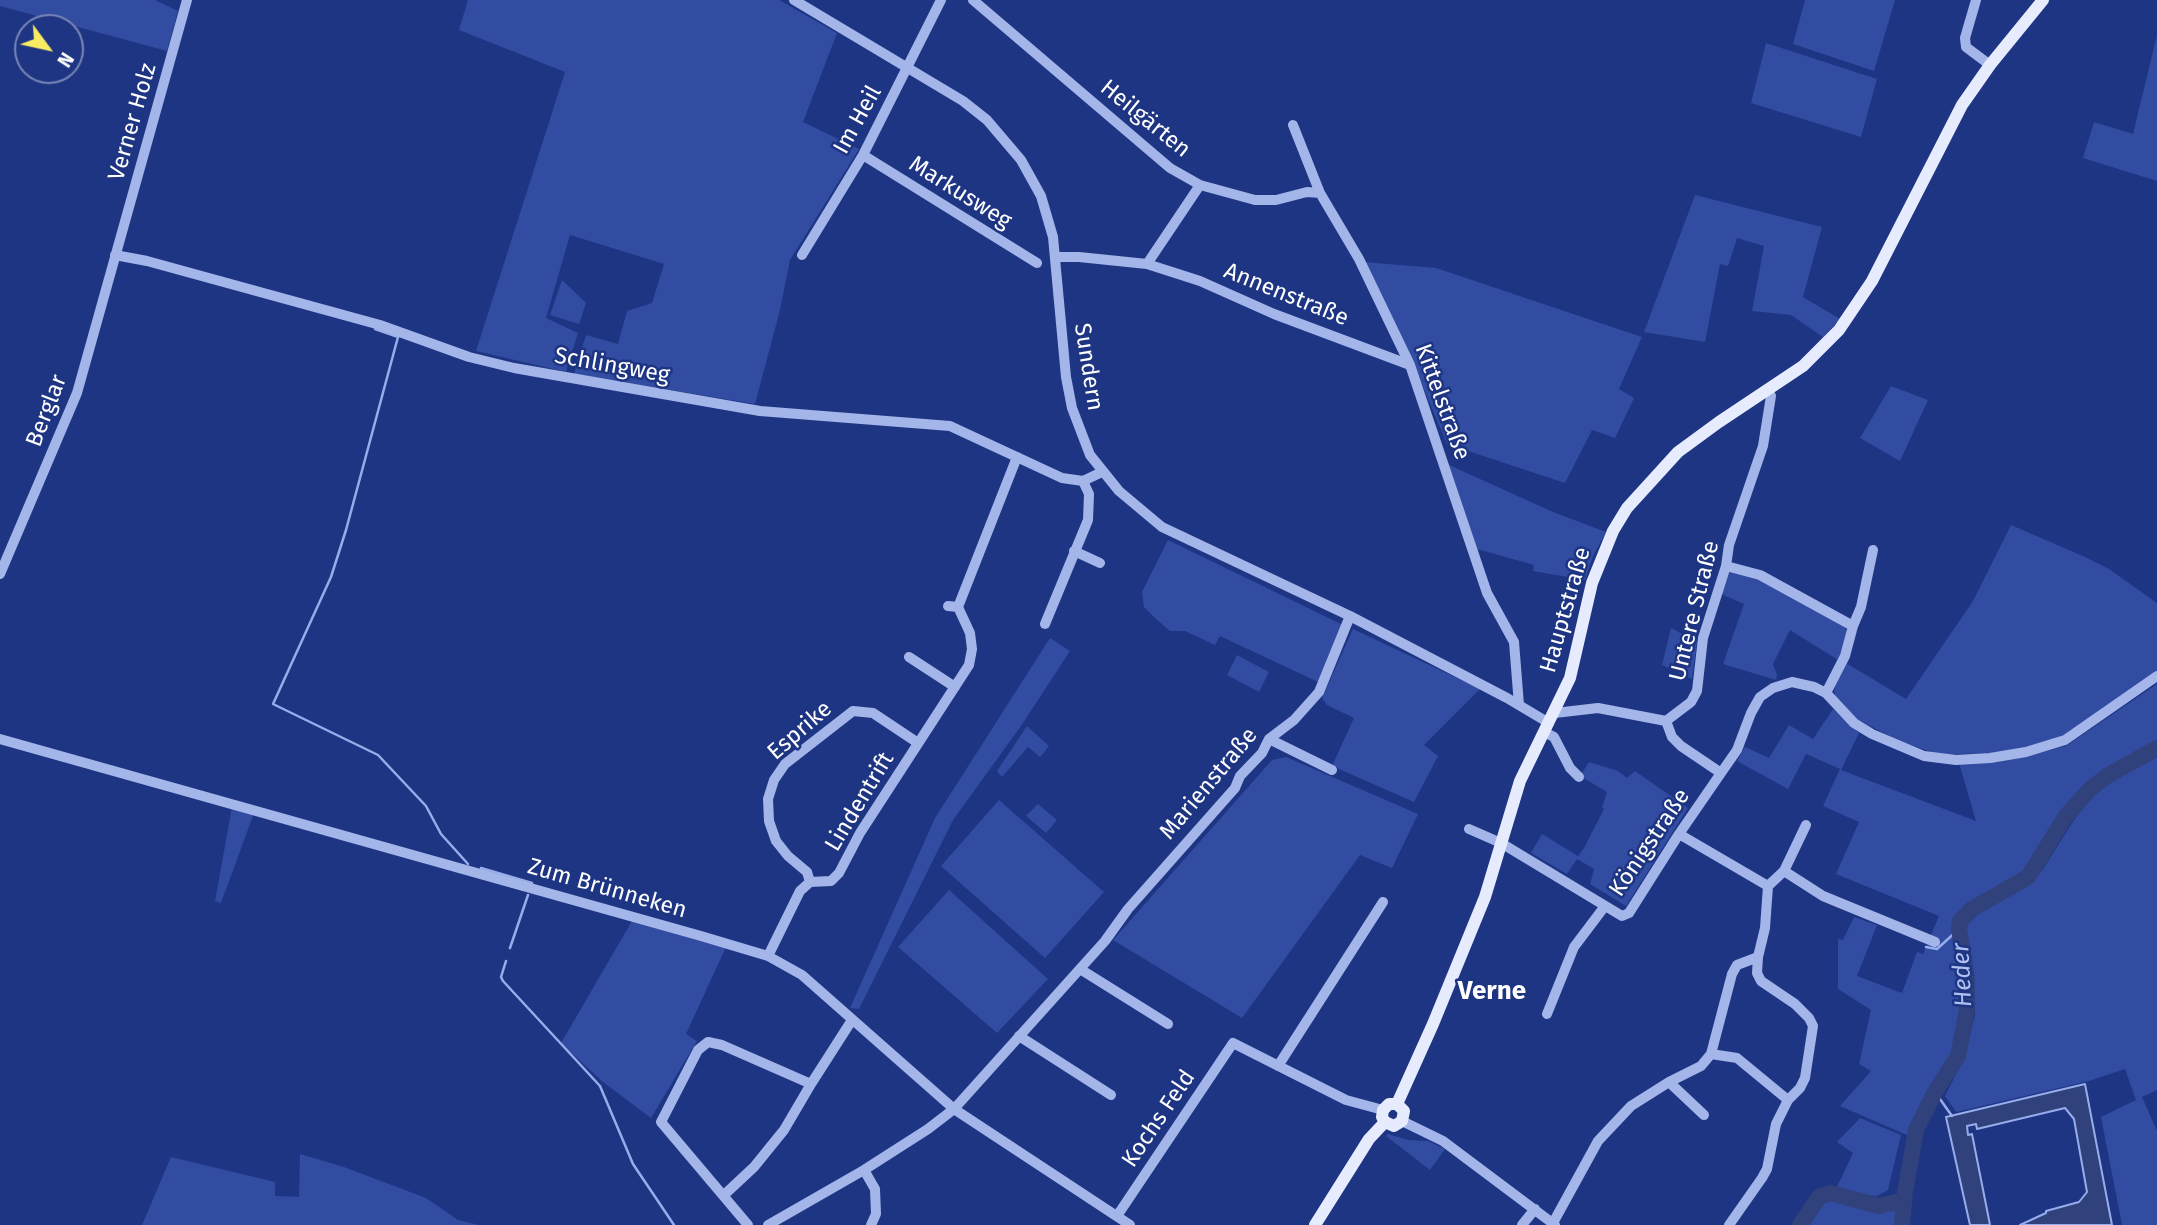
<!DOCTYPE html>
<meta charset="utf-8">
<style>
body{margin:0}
#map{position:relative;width:2157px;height:1225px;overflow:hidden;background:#1e3583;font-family:"Fira Sans",sans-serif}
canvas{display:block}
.north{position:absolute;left:14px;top:14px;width:70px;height:70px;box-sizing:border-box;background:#1e3583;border:2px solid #7886b5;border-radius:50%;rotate:123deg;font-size:19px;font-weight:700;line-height:28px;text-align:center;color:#fff}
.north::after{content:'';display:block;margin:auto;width:24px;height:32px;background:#f9ec62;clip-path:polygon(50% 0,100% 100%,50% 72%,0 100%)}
</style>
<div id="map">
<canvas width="2157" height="1225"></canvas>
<div class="north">N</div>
</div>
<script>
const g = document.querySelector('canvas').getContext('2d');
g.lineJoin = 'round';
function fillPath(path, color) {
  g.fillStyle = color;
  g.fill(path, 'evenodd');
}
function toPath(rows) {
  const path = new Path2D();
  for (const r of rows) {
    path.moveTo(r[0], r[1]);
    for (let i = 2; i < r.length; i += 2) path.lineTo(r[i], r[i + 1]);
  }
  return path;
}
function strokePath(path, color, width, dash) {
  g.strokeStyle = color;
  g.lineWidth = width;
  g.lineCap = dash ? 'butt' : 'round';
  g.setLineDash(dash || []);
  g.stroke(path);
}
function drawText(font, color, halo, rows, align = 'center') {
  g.font = font + ' "Fira Sans",sans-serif';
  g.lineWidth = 5;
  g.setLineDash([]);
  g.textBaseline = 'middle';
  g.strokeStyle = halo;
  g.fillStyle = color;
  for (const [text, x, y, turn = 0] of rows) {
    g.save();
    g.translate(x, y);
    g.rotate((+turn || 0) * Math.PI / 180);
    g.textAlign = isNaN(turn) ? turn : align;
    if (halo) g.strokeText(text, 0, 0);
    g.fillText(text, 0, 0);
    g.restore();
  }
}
fillPath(toPath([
 [0,0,155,0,178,11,167,51,0,6],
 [468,0,779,0,837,33,803,122,859,149,790,260,780,310,755,404,574,374,586,335,618,344,627,311,652,303,664,264,570,235,546,318,578,333,566,372,476,351,565,72,459,30],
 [1805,0,1895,0,1874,71,1793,44],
 [2157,35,2157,181,2083,158,2094,122,2133,134],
 [1766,43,1877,79,1861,137,1751,103],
 [1695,195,1822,227,1803,297,1840,319,1823,337,1791,315,1752,311,1764,246,1737,238,1728,266,1720,264,1705,342,1644,332],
 [1363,262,1436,268,1642,337,1619,389,1634,398,1615,438,1592,430,1565,483,1447,444,1412,361],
 [562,280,586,303,579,324,550,315],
 [1891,386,1928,400,1900,461,1860,438],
 [1449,465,1553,512,1606,532,1593,556,1585,580,1533,571,1534,565,1477,549],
 [2011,525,2085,557,2109,569,2157,603,2157,671,2060,738,2027,747,1991,753,1940,755,1899,741,1857,719,1837,701,1834,692,1836,681,1846,663,1906,699,1973,601],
 [1168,540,1343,625,1318,682,1220,636,1215,645,1185,631,1170,631,1156,619,1144,607,1142,592],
 [1730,572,1762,579,1841,623,1846,629,1846,639,1838,660,1790,630,1773,664,1777,675,1776,680,1723,664,1744,604,1721,594],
 [1671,628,1697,642,1692,679,1662,665],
 [1353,629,1480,689,1424,745,1438,756,1414,802,1332,766,1354,718,1327,705,1322,698],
 [1050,638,1070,651,1021,726,953,820,859,1009,850,1008,935,818],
 [1237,655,1269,672,1259,692,1227,675],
 [2157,684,2157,740,2086,787,2062,813,2025,871,2015,880,1970,905,1959,917,1953,937,1961,985,1961,1017,1949,1060,1913,1124,1909,1136,1840,1106,1871,1071,1859,1064,1871,1010,1838,989,1838,939,1843,940,1854,917,1877,925,1857,976,1902,993,1917,952,1923,954,1939,916,1836,874,1859,822,1823,806,1840,769,1806,754,1788,789,1737,761,1745,747,1769,758,1789,725,1813,739,1833,709,1859,733,1841,770,1976,821,1959,763,2028,756,2066,746],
 [1027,726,1049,746,1040,757,1028,747,1002,777,997,771],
 [2157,755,2157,1090,2142,1097,2157,1131,2157,1225,2122,1225,2101,1117,2136,1100,2125,1069,2089,1081,1956,1112,1945,1096,1964,1058,1975,1015,1974,981,1964,934,1965,924,1971,917,2028,885,2043,869,2074,820,2092,797,2113,780],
 [1286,757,1418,814,1392,868,1360,855,1242,1018,1113,940,1272,760],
 [1589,762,1618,771,1627,778,1635,771,1688,808,1626,906,1590,884,1594,869,1577,859,1567,874,1531,853,1542,834,1578,856,1584,848,1604,809,1602,808,1607,792,1580,776],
 [999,800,1104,892,1045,958,941,866],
 [1038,804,1057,820,1046,833,1026,816],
 [232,807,254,813,221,903,215,901],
 [949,890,1048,979,997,1033,898,947],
 [632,921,726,947,686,1034,697,1041,651,1118,603,1082,561,1043],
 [1860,1118,1901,1135,1888,1190,1877,1196,1835,1191,1853,1153,1837,1142],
 [1388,1134,1408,1140,1428,1141,1445,1149,1430,1170,1386,1136],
 [300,1154,344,1167,426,1198,458,1220,479,1225,142,1225,171,1157,275,1182,275,1196,299,1197],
 [1835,1198,1876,1212,1898,1208,1897,1225,1806,1225,1819,1204]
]), '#314ca1');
const water = toPath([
 [2085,1084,2112,1225,2020,1225,2046,1213,2046,1211,2079,1202,2087,1192,2074,1119,2065,1108,1977,1129,1976,1124,1967,1126,1968,1135,1972,1134,1990,1225,1970,1225,1946,1117,2085,1084]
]);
fillPath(water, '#30417b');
strokePath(water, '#97adeb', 2);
strokePath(toPath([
 [375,329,398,337,346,530,331,577,273,704,378,755,426,806,441,834,468,864],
 [481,868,532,883],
 [1926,947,1937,949,1959,929],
 [510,948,528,895],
 [506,961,501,977,503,981,600,1086,633,1164,674,1225],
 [1935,1092,1952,1116]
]), '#97adeb', 2.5);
strokePath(toPath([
 [1800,1225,1819,1197,1830,1193,1879,1206,1904,1200],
 [1902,1225,1905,1192,1916,1130,1935,1092,1958,1056,1967,1010,1967,980,1959,929,1960,921,1972,909,2028,877,2066,816,2089,790,2107,776,2157,748]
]), '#30417b', 16);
strokePath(toPath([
 [794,0,963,101,987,120,1021,160,1041,196,1053,237,1066,377,1072,408,1090,455,1119,491,1162,527,1350,616,1507,698,1549,723],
 [973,0,1170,168,1200,185,1255,200,1276,200,1307,192,1320,193],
 [1976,0,1965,38,1966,47,1990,65],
 [1293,125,1320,193,1359,259,1410,365,1487,593,1514,642,1519,705],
 [863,155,1037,263],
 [115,255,147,261,380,325,469,357,514,368,760,411,950,426,1062,478,1083,481,1102,472],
 [802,255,863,155,941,0],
 [1056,257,1079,257,1147,264,1200,185],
 [1147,264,1200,281,1274,314,1410,365],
 [1074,551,1100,563],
 [1726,566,1760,575,1853,626,1845,656,1826,693],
 [0,574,77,393,187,0],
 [958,607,1017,457],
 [1045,624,1088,520,1089,494,1083,481],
 [1853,626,1861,607,1873,550],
 [909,657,955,687],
 [1555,713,1598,708,1666,721,1691,702,1697,691,1703,638,1726,566,1729,545,1763,446,1771,396,1768,390],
 [1544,732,1554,737,1570,768,1579,777],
 [0,739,701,936,768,956,802,975,954,1109,1130,1225],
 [1269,739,1332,770],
 [1721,773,1737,750,1751,713,1760,697,1773,688,1792,682,1814,687,1826,693,1854,723,1872,734,1924,756,1956,760,1990,758,2026,752,2065,740,2157,676],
 [1469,829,1501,843,1622,916,1629,913,1679,834,1721,773,1681,746,1672,737,1666,721],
 [1784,871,1823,896,1935,942],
 [810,882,807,872,788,856,776,841,769,821,768,799,774,780,785,764,853,711,873,713,918,743],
 [1768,886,1784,871,1806,825],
 [768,956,800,891,810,882,831,881,839,873,860,833,969,665,972,649,970,633,958,607,948,606],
 [1080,969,1168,1024],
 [1547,1014,1574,947,1605,906],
 [1019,1036,1111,1095],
 [1711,1054,1737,1058,1788,1100],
 [1278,1066,1383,902],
 [1669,1082,1704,1115],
 [1402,1121,1443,1141,1555,1225],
 [864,1170,875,1189,876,1214,871,1225],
 [724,1195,754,1167,784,1130,811,1084],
 [1117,1216,1233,1043,1346,1100,1383,1110],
 [1553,1223,1598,1141,1631,1106,1669,1082,1701,1066,1711,1054,1732,974,1737,965,1758,957,1765,928,1768,886,1679,834],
 [748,1225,661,1122,698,1050,708,1042,722,1045,811,1084,852,1020],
 [768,1225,864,1170,928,1129,954,1109,1105,941,1128,909,1235,788,1240,776,1262,753,1269,739,1294,720,1319,692,1350,616],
 [1522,1225,1535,1209],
 [1729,1225,1762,1178,1767,1169,1776,1124,1788,1100,1800,1088,1805,1078,1813,1026,1809,1018,1795,1004,1761,981,1757,973,1758,957]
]), '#a4b5e9', 10);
strokePath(toPath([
 [1397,1104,1433,1024,1485,897,1520,781,1570,678,1592,583,1613,531,1627,508,1678,452,1719,422,1803,366,1839,330,1872,281,1962,105,1990,65,2043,0],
 [1385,1122,1394,1126,1402,1121,1404,1111,1397,1104],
 [1385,1122,1382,1117,1383,1110,1389,1104,1397,1104],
 [1315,1225,1369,1139,1385,1122]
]), '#e7ebfe', 12);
drawText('23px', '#fff', '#1e3583', [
 ["Heilgärten",1145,119,39],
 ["Im Heil",858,120,-61],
 ["Verner Holz",133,122,-74],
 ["Markusweg",960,193,32],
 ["Annenstraße",1286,295,22],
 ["Schlingweg",612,366,10],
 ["Sundern",1088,367,81],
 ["Kittelstraße",1442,402,70],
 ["Berglar",47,411,-69],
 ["Hauptstraße",1566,610,-74],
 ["Untere Straße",1695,611,-76],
 ["Esprike",800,731,-41],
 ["Marienstraße",1209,784,-50],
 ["Lindentrift",860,802,-59],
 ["Königstraße",1650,843,-56],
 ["Zum Brünneken",607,889,16],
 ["Kochs Feld",1159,1119,-56]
]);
drawText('italic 24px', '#afc0f1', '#1e3583', [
 ["Heder",1963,975,-93]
]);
drawText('bold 26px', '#fff', '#1e3583', [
 ["Verne",1492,992]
]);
</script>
